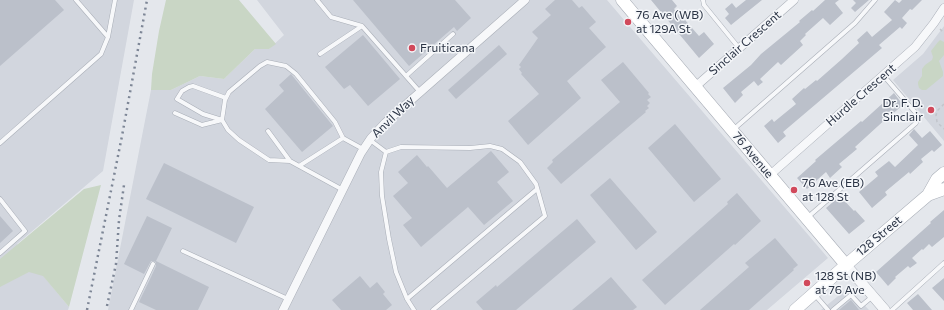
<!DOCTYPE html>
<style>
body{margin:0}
canvas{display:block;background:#e4e7ec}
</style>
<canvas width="944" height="310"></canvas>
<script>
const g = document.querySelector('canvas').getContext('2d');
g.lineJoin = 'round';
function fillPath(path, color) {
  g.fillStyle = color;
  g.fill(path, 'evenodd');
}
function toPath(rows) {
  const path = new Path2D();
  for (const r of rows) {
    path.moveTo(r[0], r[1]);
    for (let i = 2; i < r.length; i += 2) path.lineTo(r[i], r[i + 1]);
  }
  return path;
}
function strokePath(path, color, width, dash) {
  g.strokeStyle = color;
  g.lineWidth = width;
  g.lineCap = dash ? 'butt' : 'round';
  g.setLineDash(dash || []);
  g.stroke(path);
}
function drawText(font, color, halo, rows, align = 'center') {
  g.font = font + ' Commissioner,sans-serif';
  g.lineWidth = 3;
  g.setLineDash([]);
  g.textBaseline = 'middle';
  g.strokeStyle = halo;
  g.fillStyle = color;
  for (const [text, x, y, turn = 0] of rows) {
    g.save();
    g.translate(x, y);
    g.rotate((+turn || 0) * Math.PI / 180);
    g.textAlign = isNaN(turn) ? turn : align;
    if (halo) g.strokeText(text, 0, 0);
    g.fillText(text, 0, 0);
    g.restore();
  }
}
fillPath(toPath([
 [0,0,134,0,103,171,17,244,69,307,68,310,0,310],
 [257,0,607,0,828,258,767,310,108,310,151,90,171,90,200,76,224,79,255,49,269,49,284,35],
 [944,26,944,141,893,80,923,54],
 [848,288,869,310,821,310]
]), '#d2d6de');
fillPath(toPath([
 [166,0,239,0,276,44,269,49,255,49,224,79,200,76,171,90,151,90,152,74,159,31],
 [940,40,944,42,944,55,939,61,943,72,943,76,926,90,922,90,919,88,918,84,918,82,922,76,922,69,925,65,932,60,933,57,931,51,938,42],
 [101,185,69,307,43,276,29,272,0,287,0,259,84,189]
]), '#c9d6c5');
fillPath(toPath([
 [0,0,55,0,64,10,0,66],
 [353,0,455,0,471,18,457,31,454,27,409,66],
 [555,0,572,0,579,8,582,6,596,22,589,28,606,47,567,81,581,98,528,145,508,121,539,94,521,74,522,73,519,69,521,67,519,65,538,38,532,32,551,15,545,9],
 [651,0,672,0,677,6,674,9,684,21,685,20,699,36,704,32,714,44,699,58],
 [746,0,762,0,731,25,725,18,729,14,725,9,732,3,736,8],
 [825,0,839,0,835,3,843,13,830,25,823,18,805,34,806,35,800,41,803,45,781,65,778,62,760,79,763,82,758,86,754,81,741,92,743,95,735,103,723,88,751,65,761,54,800,22,799,21,812,10,813,11],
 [853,0,869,0,855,12,851,8,856,3],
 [895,0,899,3,902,0,922,0,912,10,910,9,902,18,907,23,902,29,900,27,879,45,882,48,783,132,786,136,778,143,764,126,772,119,774,122,796,104,792,99,804,88,805,89,816,80,817,81,842,59,859,43,857,40,867,31,872,37,892,20,884,12],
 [363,35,400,79,368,106,350,85,344,89,325,67],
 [499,45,507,54,456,99,448,90],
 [623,62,649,93,648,94,651,97,647,100,650,103,647,106,649,108,645,111,646,112,561,184,547,168,553,162,552,160,620,102,601,80],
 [291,74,333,126,302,152,265,109,284,91,279,85],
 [894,93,903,105,890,116,889,116,855,147,857,149,839,164,842,167,830,178,826,172,807,189,797,178,816,161,815,160,861,121,862,122],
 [675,124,721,179,694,202,648,148],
 [914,129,922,138,930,131,942,145,934,152,932,150,921,159,923,162,910,174,909,172,885,192,887,195,872,208,859,192,878,176,875,172,889,161,895,167,918,145,909,135],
 [491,151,509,172,497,182,513,201,484,225,468,207,421,247,403,225,412,218,393,196,408,183,398,172,417,155,427,167,428,166,447,188],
 [164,163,254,207,236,243,146,199],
 [610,178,657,232,636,250,590,195],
 [737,193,761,221,735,245,734,244,665,305,642,280,728,204,727,202],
 [840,196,854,211,855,210,865,221,849,234,826,208],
 [944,210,944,237,932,247,929,244,923,250,922,249,912,258,917,263,910,268,908,266,895,277,896,278,888,286,876,272,931,223,930,222],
 [0,216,13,231,0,243],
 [147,216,172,228,156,261,209,287,198,310,156,310,139,302,151,277,156,266,156,262,153,261,151,261,144,274,124,264],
 [577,219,596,242,516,310,483,310,476,302,496,285,497,287],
 [775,238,798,265,793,269,794,270,749,310,700,310,749,267,745,263],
 [360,276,370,288,377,282,385,292,383,294,392,305,386,310,341,310,332,300],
 [611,277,637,307,633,310,572,310],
 [944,278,944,301,932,288],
 [918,294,932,310,913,310,907,303],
 [851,300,859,310,839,310]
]), '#bbc0ca');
const service = toPath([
 [76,0,108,37],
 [317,0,331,17,362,26],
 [703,0,704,5,739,48],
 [320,54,362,26,420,92],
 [406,76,453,34],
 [175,113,202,125,222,120],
 [222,120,203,114,177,99,182,91,189,87,193,86,226,98],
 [734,129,855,23,875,0],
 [268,131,290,161],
 [343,138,363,149],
 [370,140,386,152,401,147,470,148,490,146,502,149,520,162,536,184,545,216,433,310],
 [0,143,101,54,108,37,115,0],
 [386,152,381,172,382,196,389,239,396,272,407,299],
 [299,166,343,138,335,122,296,74,286,66,267,62,260,66,229,92,225,100,222,120,228,130,239,140,269,160,290,161,343,190],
 [0,199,25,231,0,253],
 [808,217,916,123,917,116,915,112,883,75],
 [183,251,288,299],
 [815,295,828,310],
 [131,310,153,264],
 [414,310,407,299,537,189],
 [833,310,851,295,861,306,873,296],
 [892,310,944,263]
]);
const minor = toPath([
 [695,87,794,0],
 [770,175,915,47,934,23,944,8],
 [283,310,361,153,371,138,385,123,525,0]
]);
const tertiary = toPath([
 [846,265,885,310]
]);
const secondary = toPath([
 [622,0,846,265],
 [928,195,937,179,944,173],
 [795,310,846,265,928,195,944,189]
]);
strokePath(service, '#a9aeb7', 5);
strokePath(minor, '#a9aeb7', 9);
strokePath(tertiary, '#a9aeb7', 11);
strokePath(secondary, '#a9aeb7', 13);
strokePath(toPath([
 [940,29,944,33],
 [944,104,938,110,936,115,937,122,944,129]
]), '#c2c5cb', 1.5, [3, 3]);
strokePath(service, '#f7f8fa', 4);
strokePath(minor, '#f7f8fa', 8);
strokePath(tertiary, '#f7f8fa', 10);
strokePath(secondary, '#fff', 12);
strokePath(toPath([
 [107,306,116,264,119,220,124,185],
 [87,310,122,136,147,0]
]), '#7d8696', 2.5, [2, 4]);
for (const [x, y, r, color] of [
 [628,22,4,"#d1495b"],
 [412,48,4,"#d1495b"],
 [931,110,4,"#d1495b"],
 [794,190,4,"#d1495b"],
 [807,283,4,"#d1495b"]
]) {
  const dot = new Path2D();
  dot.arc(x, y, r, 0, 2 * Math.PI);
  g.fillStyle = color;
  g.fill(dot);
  strokePath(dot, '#f4f6f9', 1.5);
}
drawText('12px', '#2b3445', '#f4f6f9', [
 ["76 Ave (WB)",636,15],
 ["at 129A St",636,29],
 ["Fruiticana",420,48],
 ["Dr. F. D.",923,103,"right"],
 ["Sinclair",923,117,"right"],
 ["76 Ave (EB)",802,183],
 ["at 128 St",802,197],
 ["128 St (NB)",815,276],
 ["at 76 Ave",815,290]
], 'left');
drawText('12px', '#2b3445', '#f4f6f9', [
 ["Sinclair Crescent",745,43,-41],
 ["Hurdle Crescent",861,95,-41],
 ["Anvil Way",393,117,-44],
 ["76 Avenue",753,155,50],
 ["128 Street",879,236,-40]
]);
</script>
